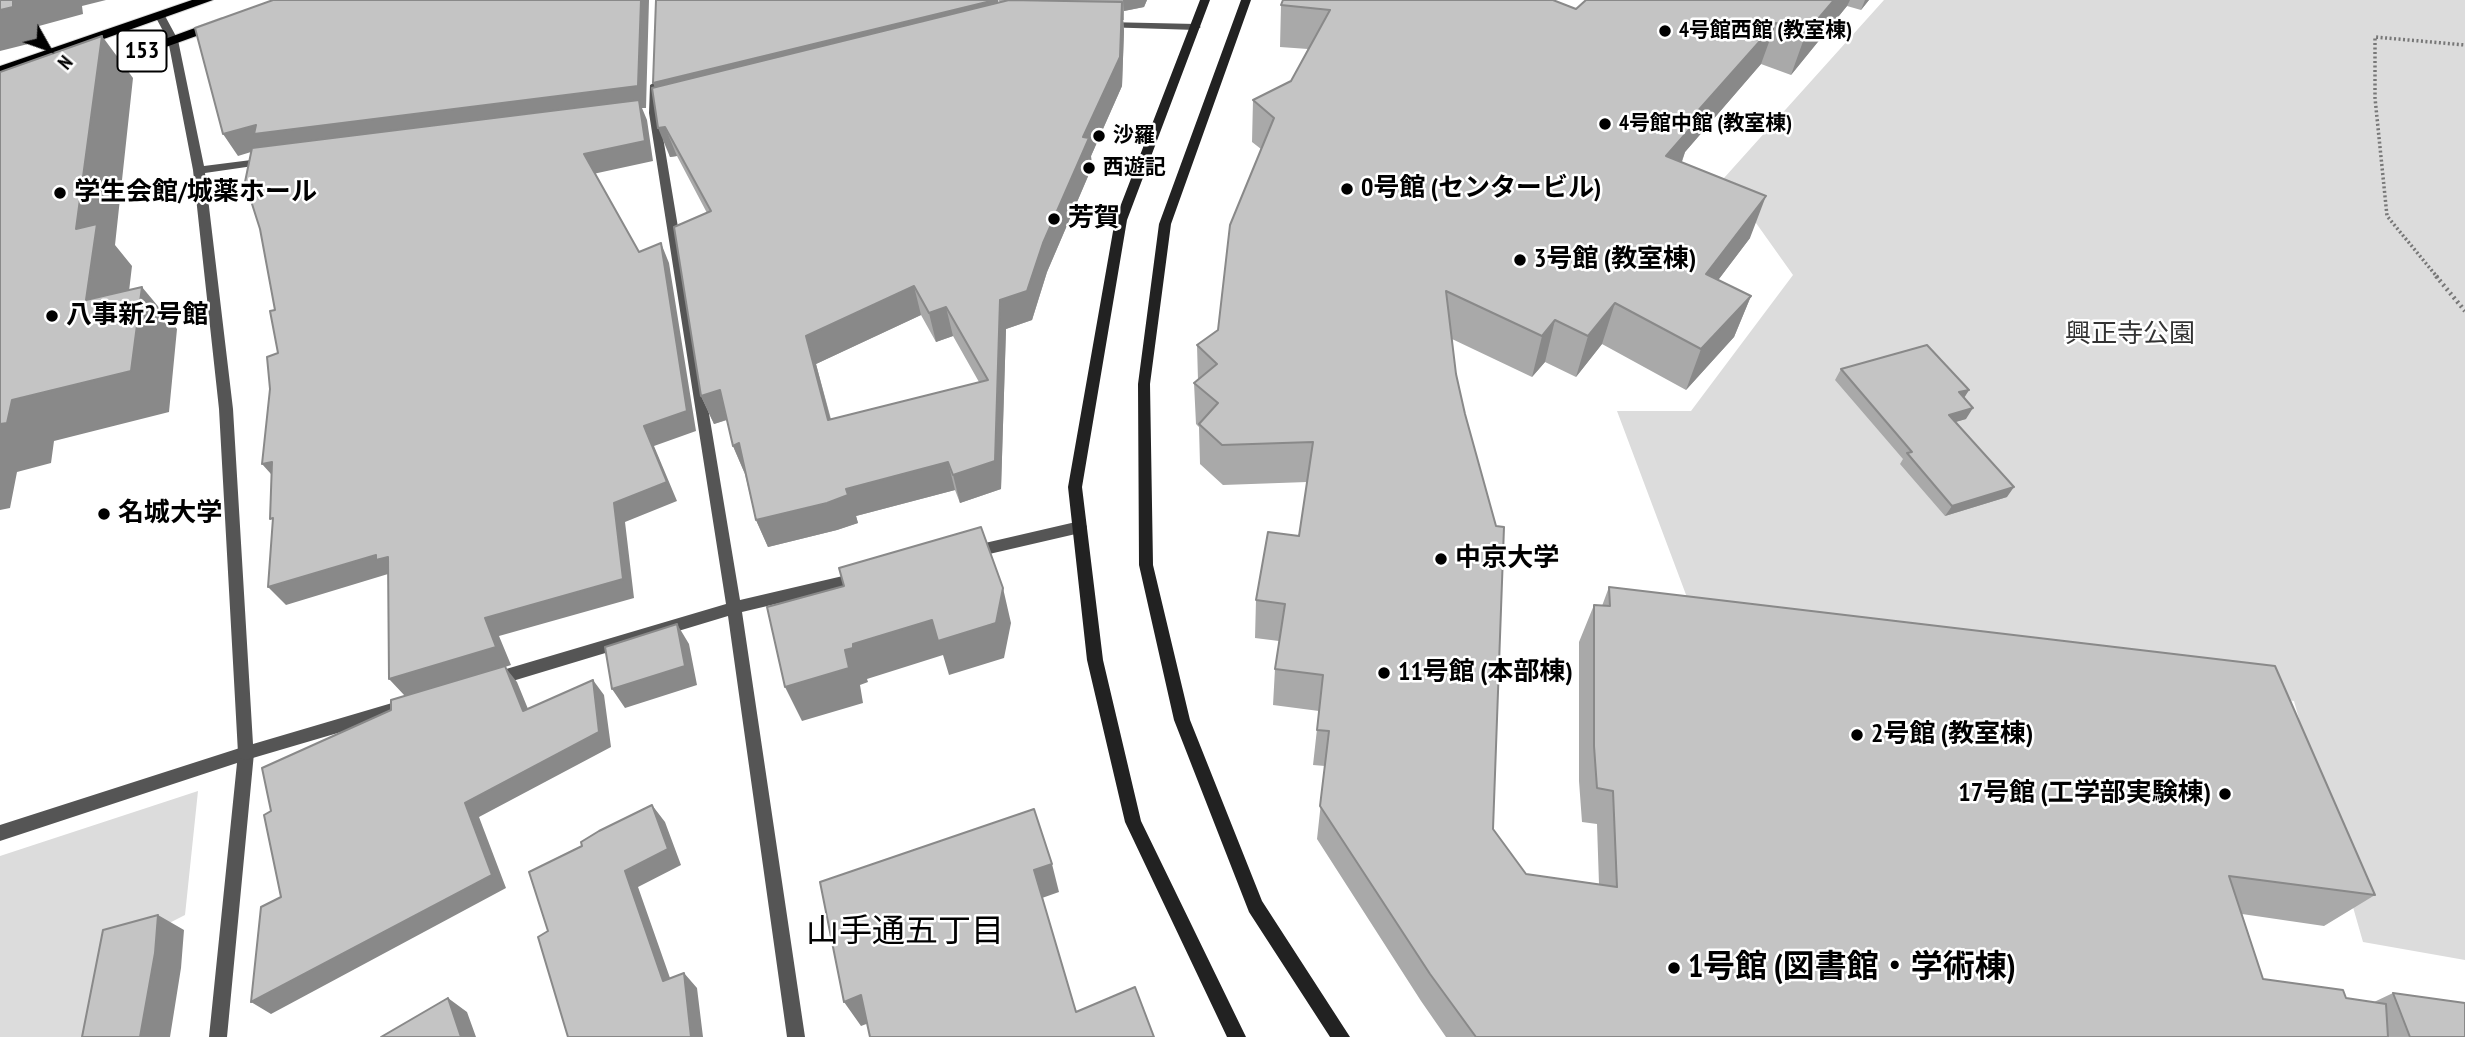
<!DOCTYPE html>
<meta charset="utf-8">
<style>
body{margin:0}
#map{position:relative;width:2465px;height:1037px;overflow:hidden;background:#fff;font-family:"PT Sans Narrow",sans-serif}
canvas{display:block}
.north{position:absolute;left:14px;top:14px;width:70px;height:70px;-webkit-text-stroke:5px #fff;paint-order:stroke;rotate:130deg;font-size:19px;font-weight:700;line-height:28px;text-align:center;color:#000}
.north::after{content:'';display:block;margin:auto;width:24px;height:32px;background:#000;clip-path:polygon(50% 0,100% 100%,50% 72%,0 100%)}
</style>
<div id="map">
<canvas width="2465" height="1037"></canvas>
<div class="north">N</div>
</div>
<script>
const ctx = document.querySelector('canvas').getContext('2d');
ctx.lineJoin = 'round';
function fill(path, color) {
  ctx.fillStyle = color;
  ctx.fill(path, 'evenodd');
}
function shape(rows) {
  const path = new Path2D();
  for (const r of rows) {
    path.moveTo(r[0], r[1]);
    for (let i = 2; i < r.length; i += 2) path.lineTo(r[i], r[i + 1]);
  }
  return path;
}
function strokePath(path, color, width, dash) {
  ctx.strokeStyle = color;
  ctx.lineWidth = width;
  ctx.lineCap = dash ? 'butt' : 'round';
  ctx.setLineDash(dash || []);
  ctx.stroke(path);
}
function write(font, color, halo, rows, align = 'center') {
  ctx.font = font + ' "PT Sans Narrow","Noto Sans JP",sans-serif';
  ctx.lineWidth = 5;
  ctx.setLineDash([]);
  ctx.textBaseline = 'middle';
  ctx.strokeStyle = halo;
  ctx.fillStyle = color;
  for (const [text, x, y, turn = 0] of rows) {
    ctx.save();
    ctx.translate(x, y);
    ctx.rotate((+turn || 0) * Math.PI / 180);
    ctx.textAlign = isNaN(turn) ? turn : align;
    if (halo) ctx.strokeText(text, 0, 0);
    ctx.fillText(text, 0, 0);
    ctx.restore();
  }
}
const green = shape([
 [1884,0,2465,0,2465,960,2363,942,2294,701,1688,600,1617,411,1691,411,1793,275,1724,178],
 [198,791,185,915,120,948,105,1037,0,1037,0,856]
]);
const pathFar1 = shape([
 [2438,278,2387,216,2375,98,2375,37,2465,45]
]);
const path = shape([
 [2436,276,2465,311]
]);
const lane = shape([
 [246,746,252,748,254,753,227,1037,209,1037,237,763,0,841,0,825,246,746]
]);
const street = shape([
 [156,14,164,14,178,40,204,166,267,158,273,161,267,164,205,173,233,409,253,744,409,698,414,700,417,705,414,710,409,712,246,760,240,758,238,753,219,409,193,170,168,40,155,16,156,14],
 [1106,22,1196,24,1201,27,1196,30,1102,27,1101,25,1106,22],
 [655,82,660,85,659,113,740,600,860,572,865,574,867,578,865,582,860,584,742,612,805,1037,787,1037,728,616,496,686,491,684,488,679,491,674,496,672,726,604,649,113,650,85,655,82],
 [1080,521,1085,523,1087,527,1085,531,1080,533,972,558,967,556,965,552,967,548,972,546,1080,521]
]);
const secondary = shape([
 [1200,0,1210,0,1127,220,1082,487,1103,660,1141,821,1246,1037,1227,1037,1125,822,1087,660,1068,487,1115,220,1200,0],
 [1241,0,1251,0,1171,224,1150,384,1153,565,1190,720,1262,901,1350,1037,1330,1037,1249,912,1174,720,1139,565,1138,384,1159,224,1241,0]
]);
const highway = shape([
 [192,0,213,0,0,76,0,66,192,0],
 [222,18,229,22,227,25,99,71,94,73,86,68,222,18]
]);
const wall = shape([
 [998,0,1147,0,1144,7,1124,11,1124,20,1123,20,1124,31,1122,86,1091,156,1092,167,1047,272,1032,320,1006,329,1001,489,960,503,955,490,856,516,858,523,837,530,768,547,756,520,745,474,733,446,727,420,714,424,701,396,707,213,677,156,670,157,655,87,1000,2],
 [921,315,936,342,953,336,979,382,831,419,816,364],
 [1586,0,1869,0,1861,10,1847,6,1791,75,1761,64,1685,152,1682,162,1750,238,1718,280,1751,296,1734,337,1686,390,1602,344,1576,377,1545,362,1532,377,1452,339,1493,829,1526,874,1599,884,1597,824,1582,822,1579,781,1579,642,1594,605,1602,606,1609,587,2375,895,2324,926,2242,914,2263,979,2346,998,2374,1002,2393,993,2465,1037,1446,1037,1421,1001,1317,839,1325,766,1313,765,1319,711,1273,705,1275,669,1279,641,1255,638,1256,600,1299,536,1307,482,1223,485,1200,464,1199,427,1196,424,1194,383,1198,380,1197,345,1218,330,1261,149,1252,142,1253,100,1291,81,1308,49,1280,47,1281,5,1576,9],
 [1841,369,1969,390,1964,398,1966,419,1955,422,2007,497,1945,516,1900,464,1903,459,1835,380]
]);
const shadedWall = shape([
 [13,0,106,0,82,6,83,14,39,26,40,41,0,51,0,10],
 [641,0,649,0,646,108,642,108,647,120,653,161,593,174,264,148,238,156,223,134],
 [995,0,998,0,1001,21,662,105,653,83],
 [1123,0,1147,0,1144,7,1124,11,1124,20],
 [1834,0,1850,0,1847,6,1791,75,1806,33],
 [1865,0,1869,0,1861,10],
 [1122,2,1124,31,1122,86,1091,156,1092,167,1047,272,1032,320,1006,329,1001,489,960,503,953,475,995,461,1000,300,1043,243,1083,137],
 [1776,23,1761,64,1685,152,1680,166,1666,156,1688,122],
 [102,36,133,78,115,245,132,266,123,342,86,300,76,229],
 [665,127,677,156,670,157,658,128],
 [1766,196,1750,238,1691,316,1706,274],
 [661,243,669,263,696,431,654,446,677,501,625,522,634,598,499,636,511,665,505,667,517,682,535,726,405,696,389,679,485,618,614,503,644,426],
 [914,286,921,315,816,364,838,448,828,420,806,336],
 [142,287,177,329,169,412,54,441,51,463,17,472,10,508,0,510,0,424,12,400],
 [1751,296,1734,337,1686,390,1701,349],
 [1615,303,1602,344,1576,377,1588,336],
 [946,307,953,336,936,342,929,313],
 [1555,320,1545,362,1532,377,1542,336],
 [720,390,732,418,714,424,701,396],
 [1969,390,1962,401,1959,392],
 [1973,408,1966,419,1942,426,1949,415],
 [739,443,745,474,733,446],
 [272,462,279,483,262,464],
 [948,462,955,490,856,516,858,523,837,530,768,547,756,520,846,489],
 [2014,487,2007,497,1945,516,1952,506],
 [376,555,388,557,388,574,286,605,268,587],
 [1003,588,1011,623,1004,658,949,675,943,655,867,679,868,682,860,685,863,703,802,721,785,687,845,650,853,644],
 [677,624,689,644,697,685,625,708,612,689],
 [593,680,604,695,611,747,479,817,506,888,271,1014,251,1002,465,803],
 [652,805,665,822,681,865,638,887,676,995,663,981,625,871],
 [1052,864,1059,892,1042,898,1034,870],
 [158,915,184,930,181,968,170,1037,140,1037],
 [684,973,697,988,703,1037,691,1037],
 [861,995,877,1020,861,1026,844,1002],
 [448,998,467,1012,476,1037,461,1037]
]);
const building = shape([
 [0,0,13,0,13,7,0,10,0,0],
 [273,0,641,0,638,86,254,134,256,125,223,134,195,28,273,0],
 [656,0,995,0,653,83,656,0],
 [1009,0,1122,2,1120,57,1083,137,1089,138,1043,243,1027,291,1000,300,995,461,953,475,948,462,846,489,848,495,827,503,756,520,739,443,733,446,720,390,701,396,674,227,711,211,665,127,658,128,652,88,1009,0],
 [914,286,929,313,946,307,988,380,828,420,806,336,914,286],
 [1283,0,1553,0,1576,9,1586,0,1834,0,1806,33,1776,23,1688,122,1694,124,1666,156,1766,196,1706,274,1751,296,1701,349,1615,303,1588,336,1555,320,1542,336,1446,291,1456,374,1465,414,1496,526,1504,527,1493,829,1526,874,1617,887,1613,791,1597,788,1594,746,1594,605,1610,606,1609,587,2275,666,2375,895,2229,876,2263,979,2343,990,2346,998,2386,1004,2388,1037,1476,1037,1430,974,1320,806,1329,731,1317,730,1323,675,1275,669,1285,604,1256,600,1268,532,1299,536,1313,442,1222,445,1199,424,1218,403,1194,383,1217,364,1197,345,1218,330,1230,225,1274,118,1253,100,1291,81,1330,10,1281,5,1283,0],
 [102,36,76,229,97,224,86,300,142,287,131,371,12,400,7,423,0,424,0,72,102,36],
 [639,100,645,141,584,154,639,252,661,243,687,411,644,426,667,482,614,503,623,579,485,618,496,647,389,679,388,557,376,560,376,555,268,587,273,518,270,519,272,462,262,464,270,389,267,357,278,353,270,311,275,310,260,229,245,182,252,148,639,100],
 [1927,345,1969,390,1959,392,1973,408,1949,415,2014,487,1952,506,1907,453,1912,452,1841,369,1927,345],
 [981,527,1003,588,996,623,938,641,932,620,853,644,853,648,845,650,849,668,785,687,767,607,844,586,839,568,981,527],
 [677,624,685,666,612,689,605,647,677,624],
 [505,666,523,711,593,680,599,732,465,803,492,875,251,1002,261,907,281,897,264,815,271,811,262,768,391,710,391,700,505,666],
 [652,805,668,849,625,871,663,981,684,973,691,1037,568,1037,538,937,548,931,529,872,582,846,581,842,599,831,652,805],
 [1034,809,1052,864,1034,870,1076,1012,1135,987,1154,1037,870,1037,861,995,844,1002,820,882,1034,809],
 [158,915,155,953,140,1037,82,1037,103,930,158,915],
 [2393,993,2465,1003,2465,1037,2410,1037,2393,993],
 [448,998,461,1037,381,1037,448,998]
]);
const markers = [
 [1665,31,7,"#000"],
 [1605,124,7,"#000"],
 [1099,136,7,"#000"],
 [1089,168,7,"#000"],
 [1347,189,7,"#000"],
 [60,193,7,"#000"],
 [1054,219,7,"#000"],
 [1520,260,7,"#000"],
 [52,316,7,"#000"],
 [104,514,7,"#000"],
 [1441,559,7,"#000"],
 [1384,673,7,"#000"],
 [1857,735,7,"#000"],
 [2225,794,7,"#000"],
 [1674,968,7,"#000"]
];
const farPoinames = [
 ["4号館西館 (教室棟)",1679,31],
 ["4号館中館 (教室棟)",1619,124],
 ["沙羅",1113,136],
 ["西遊記",1103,168]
];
const shields = [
 [142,51,49]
];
const shieldNames = [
 ["153",142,51]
];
const poiNames = [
 ["0号館 (センタービル)",1361,189],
 ["学生会館/城薬ホール",74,193],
 ["芳賀",1068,219],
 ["3号館 (教室棟)",1534,260],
 ["八事新2号館",66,316],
 ["名城大学",118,514],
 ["中京大学",1455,559],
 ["11号館 (本部棟)",1398,673],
 ["2号館 (教室棟)",1871,735],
 ["17号館 (工学部実験棟)",2211,794,"right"]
];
const parkNames = [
 ["興正寺公園",2130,335]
];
const nearPoinames = [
 ["1号館 (図書館・学術棟)",1688,968]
];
const nearNeighbourhoodnames = [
 ["山手通五丁目",905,933]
];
fill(green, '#dcdcdc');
strokePath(highway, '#dbdbdb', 2);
strokePath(pathFar1, '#777', 3.5, [2, 2.5]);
strokePath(path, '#777', 4.5, [2, 3.5]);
fill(lane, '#555');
fill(street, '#555');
fill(secondary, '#222');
fill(highway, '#000');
fill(wall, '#a9a9a9');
fill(shadedWall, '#898989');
fill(building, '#c4c4c4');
strokePath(building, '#898989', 2);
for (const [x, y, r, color] of markers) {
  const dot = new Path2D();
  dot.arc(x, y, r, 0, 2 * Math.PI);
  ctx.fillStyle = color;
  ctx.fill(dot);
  strokePath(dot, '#fff', 2.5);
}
write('bold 21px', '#000', '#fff', farPoinames, 'left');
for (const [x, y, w] of shields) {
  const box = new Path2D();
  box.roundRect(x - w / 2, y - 20.5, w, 41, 5);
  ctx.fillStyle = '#fff';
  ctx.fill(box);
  strokePath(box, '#000', 2);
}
write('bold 24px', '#000', null, shieldNames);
write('bold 26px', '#000', '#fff', poiNames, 'left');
write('26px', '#333', '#fff', parkNames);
write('bold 32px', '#000', '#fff', nearPoinames, 'left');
write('33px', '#000', '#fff', nearNeighbourhoodnames);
</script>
